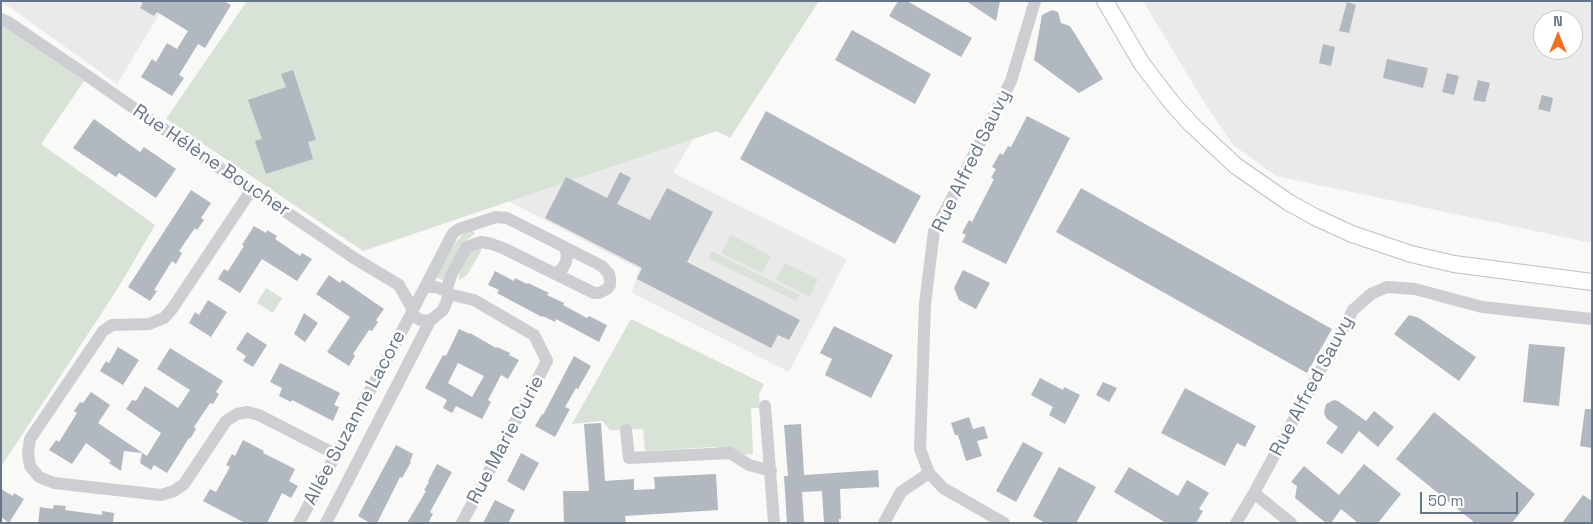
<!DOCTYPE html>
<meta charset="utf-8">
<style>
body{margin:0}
#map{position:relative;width:1593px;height:524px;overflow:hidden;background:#f9f9f7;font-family:"Space Grotesk",sans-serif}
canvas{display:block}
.frame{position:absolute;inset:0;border:2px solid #65758a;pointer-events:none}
.north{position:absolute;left:1533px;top:10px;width:50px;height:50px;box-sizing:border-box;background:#fff;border:1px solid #c1c8d0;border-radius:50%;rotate:0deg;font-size:14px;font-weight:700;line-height:20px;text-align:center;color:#65758a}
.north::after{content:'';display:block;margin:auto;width:18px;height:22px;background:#f36e1d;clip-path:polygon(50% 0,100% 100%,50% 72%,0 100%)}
.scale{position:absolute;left:1420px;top:492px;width:98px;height:22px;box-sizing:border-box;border:2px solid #65758a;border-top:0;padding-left:6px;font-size:15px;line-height:18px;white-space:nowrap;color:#65758a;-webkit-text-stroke:4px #fff;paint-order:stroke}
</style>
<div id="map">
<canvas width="1593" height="524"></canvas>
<div class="frame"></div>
<div class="north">N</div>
<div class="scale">50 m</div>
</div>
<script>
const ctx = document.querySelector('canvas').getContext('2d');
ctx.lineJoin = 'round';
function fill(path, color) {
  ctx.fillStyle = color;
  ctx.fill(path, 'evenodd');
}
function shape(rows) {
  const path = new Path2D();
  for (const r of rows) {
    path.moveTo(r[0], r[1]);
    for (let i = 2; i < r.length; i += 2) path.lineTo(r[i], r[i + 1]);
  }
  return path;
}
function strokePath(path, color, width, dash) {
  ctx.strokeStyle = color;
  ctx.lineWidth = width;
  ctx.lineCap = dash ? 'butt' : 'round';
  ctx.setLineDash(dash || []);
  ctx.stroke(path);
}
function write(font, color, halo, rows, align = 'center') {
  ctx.font = font + ' "Space Grotesk",sans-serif';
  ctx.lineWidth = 5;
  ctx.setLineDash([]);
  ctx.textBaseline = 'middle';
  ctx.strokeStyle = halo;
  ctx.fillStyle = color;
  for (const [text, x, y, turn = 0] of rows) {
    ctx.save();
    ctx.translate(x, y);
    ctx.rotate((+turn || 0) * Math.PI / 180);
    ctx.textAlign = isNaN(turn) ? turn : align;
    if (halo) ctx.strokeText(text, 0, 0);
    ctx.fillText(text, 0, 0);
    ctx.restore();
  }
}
const built = shape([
 [1,1,167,1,117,84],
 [1143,1,1592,1,1592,243,1276,176,1233,145,1204,102],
 [1543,20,1573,20,1573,50,1543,50],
 [693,139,673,173,847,259,789,372,632,293,639,269,508,201]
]);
const green = shape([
 [247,1,819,1,730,138,717,131,363,251,166,119],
 [1,24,84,81,41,144,155,225,118,288,1,467],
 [472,229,475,234,468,239,462,247,446,278,443,280,437,278,437,270,446,254,463,234],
 [731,235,771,256,762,273,721,253],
 [481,247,481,251,467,275,459,280,459,274,469,250],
 [712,251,800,295,796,301,708,258],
 [785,263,818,279,810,297,776,280],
 [266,288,282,298,273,313,257,303],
 [631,319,764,384,759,395,760,408,751,408,753,454,744,455,722,448,713,447,645,451,643,429,610,430,602,421,572,424]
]);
const building = shape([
 [139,1,224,1,231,5,205,48,198,44,179,75,184,78,172,96,141,77,152,59,156,62,167,43,177,49,188,31,157,12,154,16,140,8,143,3],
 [898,1,907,1,972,38,961,57,889,16],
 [966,1,1000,1,996,21],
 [1347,2,1356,5,1349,33,1339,31],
 [1052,10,1058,12,1061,23,1070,26,1103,79,1079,93,1034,60,1042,15],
 [852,30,931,74,915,104,835,60],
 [1323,44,1335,47,1331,66,1319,63],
 [1387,59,1428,68,1423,88,1383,78],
 [293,70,316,140,308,142,313,159,266,174,255,141,262,139,248,100,286,87,281,74],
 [1447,73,1459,76,1454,95,1442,92],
 [1478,80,1490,83,1485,102,1473,100],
 [1542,95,1553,98,1550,112,1538,109],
 [766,111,921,196,895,244,740,159],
 [1027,116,1070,138,1006,264,962,242,966,235,962,233,969,220,972,222,994,179,991,178,996,169,992,167,1000,153,1003,155,1008,146,1011,147],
 [94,119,140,152,144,147,176,169,156,198,119,173,116,177,73,148],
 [620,172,631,178,617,204,650,220,667,188,713,212,687,262,800,320,789,340,778,335,771,348,637,279,642,268,545,218,566,177,607,198],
 [1081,188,1332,329,1307,373,1056,232],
 [191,190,211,203,201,218,204,220,197,230,195,228,179,251,182,253,176,264,172,261,154,290,157,291,150,301,128,287],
 [254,226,266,233,267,230,277,236,275,239,300,256,302,253,312,259,297,281,262,259,240,293,218,279,224,269,228,271,244,246,242,245],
 [963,270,990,283,976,309,959,300,954,288],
 [495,271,514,281,515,278,527,284,528,283,549,293,547,295,564,303,563,305,587,318,589,316,607,325,599,342,556,319,555,322,543,316,542,317,497,293,499,290,488,285],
 [329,275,340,283,342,280,384,309,376,320,378,322,372,331,369,330,353,354,355,356,349,366,327,352,350,317,316,294],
 [208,300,227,312,211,337,189,323,195,312,199,315],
 [304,313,318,323,305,342,294,334],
 [1409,315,1419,318,1476,357,1459,381,1394,334],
 [834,326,893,355,871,398,825,375,832,359,820,353],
 [459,329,470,334,470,333,496,348,497,347,510,353,509,355,519,360,508,379,501,375,488,400,491,402,482,419,456,406,452,413,443,408,447,400,425,388,443,355,446,356],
 [458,363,484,376,472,397,448,383],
 [247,332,267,345,253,367,243,361,246,356,236,349],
 [1529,344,1565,347,1559,406,1523,402],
 [118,347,139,360,123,385,100,371,106,361,109,363],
 [170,348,223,381,216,392,219,394,213,404,210,403,194,427,196,429,190,439,189,438,167,473,154,465,151,470,140,463,142,453,124,451,121,471,109,463,111,461,86,443,72,464,49,450,56,440,59,442,77,413,74,411,80,402,83,403,91,392,110,405,98,423,147,456,161,433,126,409,132,400,136,401,145,386,178,408,190,390,157,369],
 [574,356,591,366,578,389,576,388,565,407,570,409,555,437,535,426,542,414,543,415],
 [280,363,340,393,334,405,339,407,333,421,292,400,291,402,279,396,282,388,270,382],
 [1040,378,1063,390,1064,387,1080,395,1065,424,1049,415,1053,407,1031,395],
 [1103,382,1117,388,1109,402,1096,395],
 [1185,388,1256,426,1245,447,1237,443,1225,466,1161,433],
 [1334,400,1338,401,1366,421,1374,411,1394,427,1378,447,1359,431,1342,454,1326,443,1338,427,1326,418,1324,412,1326,404],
 [1585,409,1592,409,1592,448,1580,446],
 [1434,412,1535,494,1512,523,1475,523,1396,459],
 [969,417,973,429,984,426,988,438,977,441,982,456,966,461,958,435,955,435,951,423],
 [601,423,605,481,634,479,634,490,655,489,654,477,716,474,718,510,625,516,626,523,564,523,563,491,589,491,584,424],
 [801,424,804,475,878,470,879,487,840,489,841,519,839,519,839,523,824,523,822,491,802,492,804,522,787,523,784,476,788,476,784,425],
 [243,440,264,451,263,453,295,469,289,481,298,486,291,498,282,493,267,523,245,523,203,501,210,489,216,492,230,467,226,465,232,454,235,456],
 [1023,442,1043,453,1016,502,996,491],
 [396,445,413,454,410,461,411,462,402,478,400,477,377,523,370,523,358,516],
 [521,453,539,463,524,491,507,481],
 [437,464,452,472,430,512,433,514,428,523,407,523,426,491,424,490,429,482,428,481],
 [1364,464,1401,494,1378,523,1358,523,1341,509,1331,523,1326,523,1295,498,1297,486,1291,482,1304,466,1339,495],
 [1059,467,1096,487,1076,523,1045,523,1033,516],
 [1129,467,1178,496,1187,480,1209,493,1199,509,1203,511,1196,523,1166,523,1114,492],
 [1,489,13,496,14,493,24,499,9,523,1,517],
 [1583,495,1592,501,1592,523,1562,523],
 [495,500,515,510,508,523,483,523],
 [54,505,66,506,65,510,102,515,102,511,114,513,113,523,38,523,40,507,53,509]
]);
const minor = shape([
 [1,19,8,22,92,79,231,176,270,201,354,258,399,285,413,310],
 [252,189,172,309,164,318,149,324,112,325,103,331,30,439,28,453,30,466,39,477,54,483,161,495,174,491,184,484,226,421,237,414,248,412,259,415,335,454],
 [555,274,562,269,566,262,567,255,565,248],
 [425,287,453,233,459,229,496,217,507,218,602,266,609,274,610,279,610,285,607,289,599,293,594,293,505,249,492,244,481,242,467,247,452,273,446,291],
 [448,294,474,300,534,335,547,361,462,523],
 [765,406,774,523],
 [626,430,629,458,730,453,749,465,771,471],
 [929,473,920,449,925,304,934,231,953,196,1011,81,1035,1],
 [1254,493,1291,523],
 [299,523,411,314],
 [326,523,430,321,443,310,447,301,448,294,446,291,436,287,425,287,419,298,411,314,420,320,430,321],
 [884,523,901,492,929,473,943,488,1004,523],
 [1236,523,1254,493,1353,310,1371,294,1387,287,1415,289,1482,307,1592,319]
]);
const major = shape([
 [1105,1,1142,64,1172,103,1192,125,1236,166,1288,202,1315,217,1352,234,1411,254,1454,264,1592,282]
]);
const streetNames = [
 ["Rue Hélène Boucher",211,161,34],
 ["Rue Alfred Sauvy",972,161,-64],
 ["Rue Alfred Sauvy",1312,386,-62],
 ["Allée Suzanne Lacore",355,418,-62],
 ["Rue Marie Curie",506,440,-62]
];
fill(built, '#eaeaea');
fill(green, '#d9e2d7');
fill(building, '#b1b8c0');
strokePath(major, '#bcbfc4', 18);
strokePath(minor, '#ccced2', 12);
strokePath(major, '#fff', 16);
write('19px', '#65758a', '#fff', streetNames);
</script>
